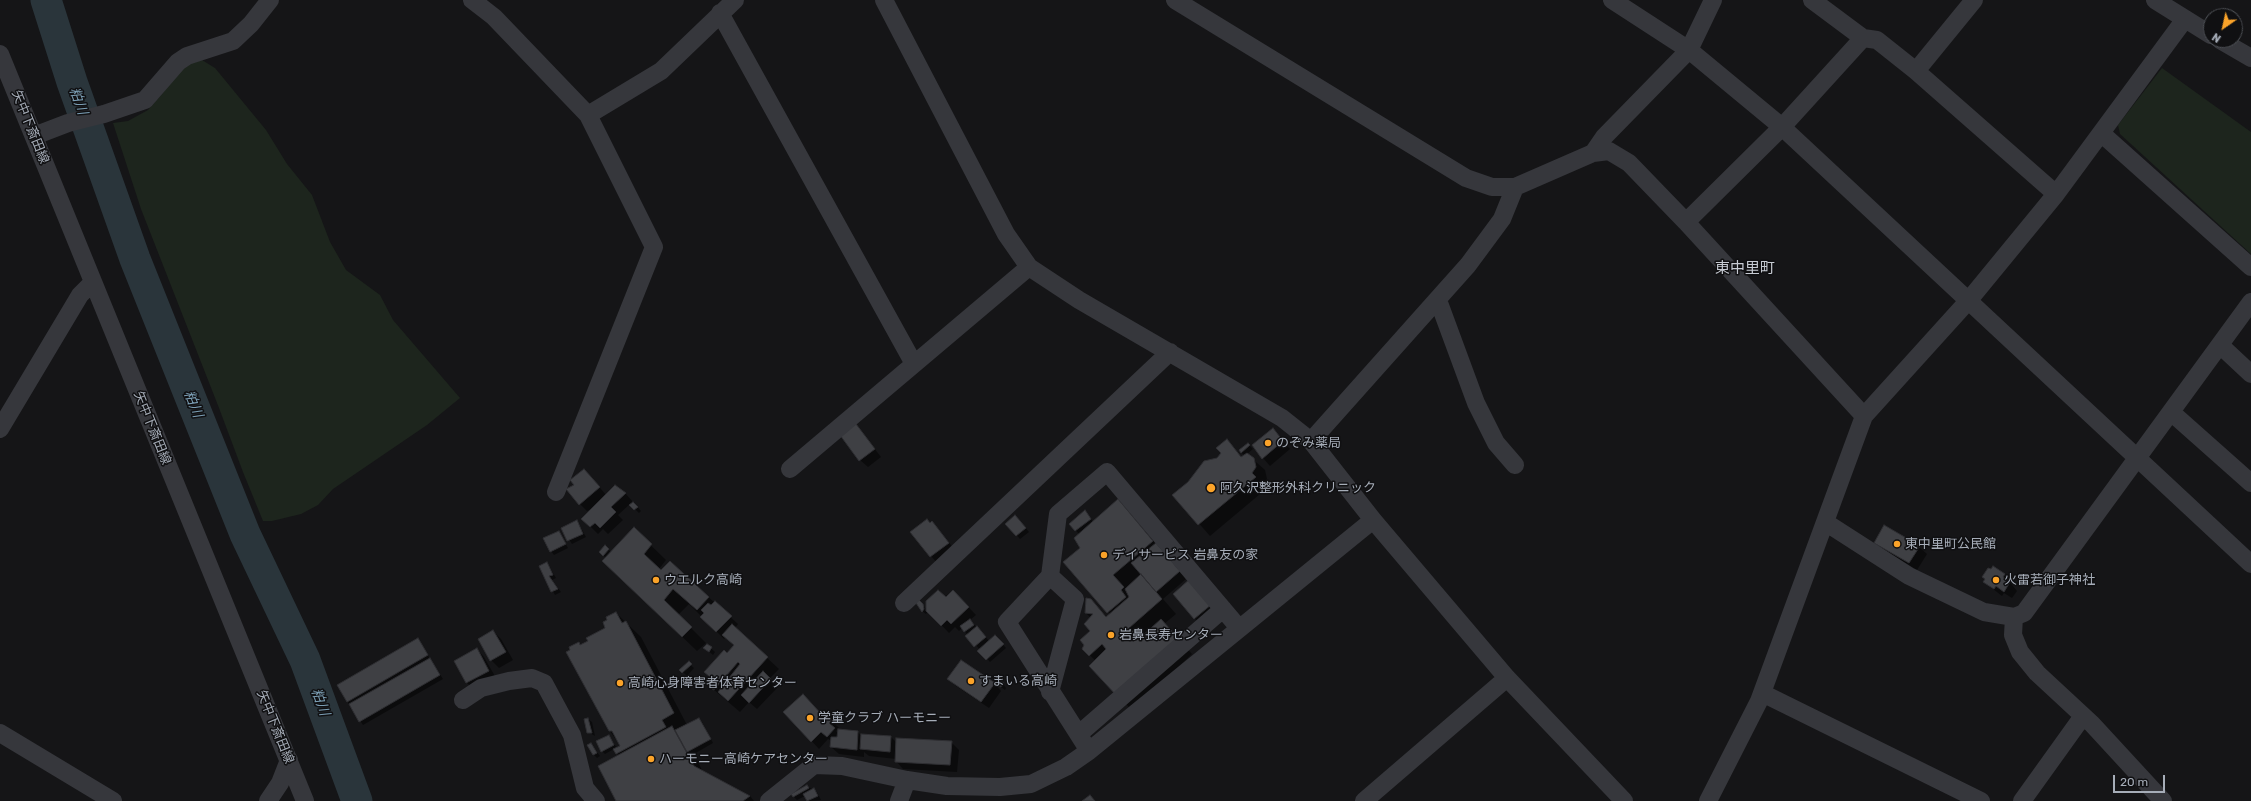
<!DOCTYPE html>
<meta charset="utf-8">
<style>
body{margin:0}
#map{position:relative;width:2251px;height:801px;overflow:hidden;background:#151517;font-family:Rubik,sans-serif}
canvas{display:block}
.north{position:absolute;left:2203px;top:8px;width:40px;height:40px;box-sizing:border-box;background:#101012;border:1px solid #4c4f54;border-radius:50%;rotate:214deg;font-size:11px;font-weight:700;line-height:16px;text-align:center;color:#a6adb8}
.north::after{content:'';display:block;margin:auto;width:14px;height:18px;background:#fba329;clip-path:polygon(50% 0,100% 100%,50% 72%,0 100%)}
.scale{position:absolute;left:2113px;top:775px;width:52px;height:18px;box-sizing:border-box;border:2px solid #a6adb8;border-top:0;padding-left:5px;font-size:12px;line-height:14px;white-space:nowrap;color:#a6adb8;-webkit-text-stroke:3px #101012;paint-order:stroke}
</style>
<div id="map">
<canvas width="2251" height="801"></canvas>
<div class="north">N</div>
<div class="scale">20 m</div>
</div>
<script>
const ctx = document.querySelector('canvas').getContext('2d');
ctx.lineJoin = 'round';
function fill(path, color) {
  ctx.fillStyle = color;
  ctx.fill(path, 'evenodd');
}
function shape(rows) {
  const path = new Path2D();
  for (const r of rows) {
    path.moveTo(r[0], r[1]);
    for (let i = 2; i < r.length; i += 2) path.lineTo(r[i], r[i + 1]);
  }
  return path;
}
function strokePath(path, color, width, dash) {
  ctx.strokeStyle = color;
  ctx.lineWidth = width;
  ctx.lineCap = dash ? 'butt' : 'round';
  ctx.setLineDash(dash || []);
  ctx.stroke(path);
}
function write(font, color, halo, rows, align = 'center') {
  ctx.font = font + ' Rubik,"Noto Sans JP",sans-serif';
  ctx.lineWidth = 3;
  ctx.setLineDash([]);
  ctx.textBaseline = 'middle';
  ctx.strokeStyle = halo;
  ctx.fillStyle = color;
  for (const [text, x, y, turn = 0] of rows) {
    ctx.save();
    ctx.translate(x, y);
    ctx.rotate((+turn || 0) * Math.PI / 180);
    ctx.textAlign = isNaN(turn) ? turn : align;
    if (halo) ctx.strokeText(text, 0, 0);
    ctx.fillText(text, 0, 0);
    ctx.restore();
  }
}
const green = shape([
 [202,60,215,68,266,130,287,164,312,195,330,242,346,270,380,295,393,320,460,398,427,425,333,489,318,505,301,514,272,521,263,521,243,472,219,408,141,209,113,123,128,121,148,110,163,93,175,74,189,62],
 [2162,68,2251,132,2251,254,2120,134,2118,125]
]);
const shadow = shape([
 [856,425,881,457,868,467,860,460],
 [1273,429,1290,449,1270,466,1263,458],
 [1226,441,1242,458,1245,456,1240,451,1248,444,1253,449,1247,454,1265,470,1267,479,1263,485,1266,489,1210,536,1174,495,1217,459,1223,453],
 [591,477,606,495,625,493,641,511,639,513,630,504,618,515,623,520,608,534,603,529,598,534,583,519,593,508,587,511,580,504],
 [1118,500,1186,579,1163,599,1176,614,1164,624,1192,654,1132,710,1117,695,1096,661,1083,649,1091,631,1091,618,1086,613,1090,599,1107,617,1110,615,1082,548,1079,534,1070,524,1088,515,1093,522],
 [1019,520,1029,532,1020,539,1007,524],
 [577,521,586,537,572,544,562,528],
 [932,522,955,550,938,564,931,556,930,524],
 [634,529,666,560,659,569,661,571,670,562,738,624,735,628,779,669,769,679,778,687,757,709,749,702,740,712,713,689,716,682,706,672,735,646,726,637,724,639,689,604,678,615,706,643,697,651,603,561,606,558,600,552,605,546,611,552],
 [559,532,568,548,554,555,551,551],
 [1875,542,1919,547,1927,554,1917,570,1883,550],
 [547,563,556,578,552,580,561,592,555,595,540,567],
 [2004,575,2017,591,2012,598,2004,593,2002,596,1984,582,1986,579],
 [1191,580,1218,612,1202,625,1194,618],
 [953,591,976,615,970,620,989,641,995,636,1006,648,990,662,962,628,959,631,955,627,949,633,928,611,926,614,922,611,922,605,927,609],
 [616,613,641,637,687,725,699,719,702,722,713,743,694,754,703,772,750,796,754,801,617,801,619,756,614,749,605,754,602,751,608,736,617,748,621,746,609,730,581,646,607,628],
 [493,631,501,639,513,660,499,668,491,660],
 [418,640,443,679,363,725,347,701],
 [707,645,715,652,713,655,705,648],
 [477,649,484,657,496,678,475,690,467,683,455,661],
 [688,663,694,668,687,676,681,670],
 [683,679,690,687,688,689,680,681],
 [948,679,994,683,1001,691,989,708,956,686],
 [1003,684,1006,688,1005,690,998,685],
 [785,712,823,717,826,715,839,728,836,731,839,734,839,730,858,732,862,737,862,735,891,737,897,743,951,742,959,750,957,772,903,769,896,761,896,759,869,756,864,752,864,757,839,754,831,747,832,741,828,739,819,749],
 [588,719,592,722,595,736,588,732],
 [591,744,600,756,597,758,593,754],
 [807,786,817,792,821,800,808,801,805,796,797,800,794,797]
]);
const river = shape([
 [46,0,72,82,135,259,245,534,305,660,357,801]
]);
const building = shape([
 [856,424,875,449,859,461,840,435,856,424],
 [1273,428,1283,441,1262,459,1252,445,1273,428],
 [1227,439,1241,457,1247,453,1254,458,1256,467,1252,473,1256,477,1198,525,1172,495,1188,482,1204,461,1217,458,1221,453,1216,448,1227,439],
 [1248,443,1250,445,1241,453,1239,450,1248,443],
 [584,469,600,487,579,505,566,489,574,485,570,480,584,469],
 [615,485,626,493,611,507,616,512,600,528,595,523,590,527,581,519,615,485],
 [1118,499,1153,541,1113,575,1124,587,1121,590,1126,597,1107,613,1063,562,1080,548,1074,538,1118,499],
 [633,502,638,507,634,510,629,505,633,502],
 [1085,510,1091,519,1075,531,1069,524,1085,510],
 [1015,515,1026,528,1016,536,1005,524,1015,515],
 [927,519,930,523,932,521,949,543,930,557,910,532,927,519],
 [577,520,583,534,567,541,561,528,577,520],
 [1884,525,1920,546,1909,563,1874,543,1884,525],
 [634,527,652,544,644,554,661,570,670,561,709,597,697,610,673,589,664,600,692,627,682,637,602,561,634,527],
 [559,531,566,544,550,552,543,538,559,531],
 [1156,543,1180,571,1156,592,1131,563,1156,543],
 [605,545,609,549,603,556,599,552,605,545],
 [547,562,553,575,549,576,558,589,551,592,539,566,547,562],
 [1993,566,2005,574,2003,577,2010,582,2004,592,1996,586,1994,589,1983,582,1985,579,1982,577,1988,568,1991,569,1993,566],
 [1141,574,1162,599,1129,628,1140,638,1161,619,1178,638,1117,696,1089,666,1106,649,1102,644,1089,656,1082,649,1084,645,1080,640,1090,631,1084,624,1093,614,1085,613,1086,598,1091,599,1106,617,1129,597,1125,589,1141,574],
 [1191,578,1212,604,1194,619,1173,594,1191,578],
 [938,590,946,597,953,590,969,607,951,624,947,620,941,626,926,611,926,601,938,590],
 [919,600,923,604,924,609,922,612,916,603,919,600],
 [715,601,732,616,716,632,700,617,704,613,701,610,708,603,711,605,715,601],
 [616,612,622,623,626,621,674,713,662,720,666,727,616,754,613,749,620,746,612,731,609,731,566,652,570,650,569,647,579,642,580,645,588,641,586,638,605,628,603,622,607,620,606,617,616,612],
 [970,619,974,625,964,632,960,626,970,619],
 [732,624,768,657,728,701,718,692,740,664,738,662,714,690,712,689,714,686,712,684,715,681,704,672,724,650,727,653,734,645,722,635,732,624],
 [977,626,986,637,974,647,965,636,977,626],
 [493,630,506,652,490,661,478,639,493,630],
 [995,635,1004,644,986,660,977,651,995,635],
 [418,638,428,655,347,702,337,685,418,638],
 [707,644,712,647,709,652,703,648,707,644],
 [477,648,489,671,466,683,454,661,477,648],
 [430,658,440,675,359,722,349,704,430,658],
 [961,660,995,683,981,702,947,679,961,660],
 [689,661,692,664,682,673,679,670,689,661],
 [763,671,771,679,749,703,741,695,763,671],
 [683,678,687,683,683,686,679,681,683,678],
 [999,681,1004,683,1001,687,997,685,999,681],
 [803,694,823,716,826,713,832,720,829,723,835,728,827,737,821,732,811,742,783,712,803,694],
 [588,718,592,733,587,733,584,719,588,718],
 [699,718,711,739,687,752,675,730,699,718],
 [672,726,694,766,750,796,743,801,616,801,598,766,672,726],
 [838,729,858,731,857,750,830,747,831,737,837,737,838,729],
 [861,734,891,736,890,752,860,749,861,734],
 [609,735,614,745,601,752,596,741,609,735],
 [896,738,952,741,950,765,895,762,896,738],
 [591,743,597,753,593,755,587,745,591,743],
 [807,785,809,788,793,797,791,794,807,785],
 [814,788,818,796,807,801,803,794,814,788],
 [1090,795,1095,801,1082,801,1090,795]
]);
const minor = shape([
 [472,0,494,17,588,115,654,247,556,492],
 [884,0,1006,234,1029,267,1079,300,1282,418,1311,441,1373,520,1507,678,1624,801],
 [1175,0,1466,178,1492,187,1515,187,1593,153,1609,151,1629,163,1686,222,1864,416],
 [1612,0,1689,50,1782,127,2251,564],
 [1812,0,1863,38],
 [2155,0,2211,35],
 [720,13,914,364],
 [2220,40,2251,58],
 [0,54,305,801],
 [1916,71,1974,0],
 [588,115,661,71,735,0],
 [2101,133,2251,267],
 [34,136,68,123,104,114,145,100,178,62,187,56,233,41,251,24,270,0],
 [1593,153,1604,137,1689,50,1713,0],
 [1686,222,1782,127,1863,38,1877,40,1916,71,2056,194],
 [1438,300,1476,403,1496,443,1515,465],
 [2220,345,2251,374],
 [2171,412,2251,483],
 [0,429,80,295,93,282],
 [1311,441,1468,265,1502,219,1515,187],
 [790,469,1029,267],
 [1825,522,1909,576,1984,612,2014,617,2024,613,2251,302],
 [904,603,1170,352],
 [2014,617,2013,635,2020,652,2037,673,2092,724,2163,801],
 [1050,692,1075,599,1050,576],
 [1762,693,1981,801],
 [463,700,481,688,509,681,532,678,544,683,572,735,585,788,596,801],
 [0,733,113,801],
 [1079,734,1223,609],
 [1089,751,1007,622,1050,576,1058,514,1107,472,1239,628],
 [268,801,280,783,289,760],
 [769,801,814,765,842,766,907,780,947,786,1000,787,1031,784,1066,767,1089,751,1373,520],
 [899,801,907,780],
 [1364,801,1507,678],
 [1708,801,1759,701,1864,416,1969,300,2056,194,2185,19],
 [2022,801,2083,716]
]);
const markers = [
 [1268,443,4,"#fba329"],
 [1211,488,5,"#fba329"],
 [1897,544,4,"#fba329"],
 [1104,555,4,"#fba329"],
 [656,580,4,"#fba329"],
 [1996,580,4,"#fba329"],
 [1111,635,4,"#fba329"],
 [971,681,4,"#fba329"],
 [620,683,4,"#fba329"],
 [810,718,4,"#fba329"],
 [651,759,4,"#fba329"]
];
const streetNames = [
 ["矢中下斎田線",30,127,68],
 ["矢中下斎田線",152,428,68],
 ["矢中下斎田線",275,727,68]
];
const poiNames = [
 ["のぞみ薬局",1276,443],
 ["阿久沢整形外科クリニック",1220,488],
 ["東中里町公民館",1905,544],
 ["デイサービス 岩鼻友の家",1112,555],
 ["ウエルク高崎",664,580],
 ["火雷若御子神社",2004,580],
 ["岩鼻長寿センター",1119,635],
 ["すまいる高崎",979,681],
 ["高崎心身障害者体育センター",628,683],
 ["学童クラブ ハーモニー",818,718],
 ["ハーモニー高崎ケアセンター",659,759]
];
const waterNames = [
 ["粕川",78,101,70],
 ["粕川",193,404,68],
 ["粕川",320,702,70]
];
const quarterNames = [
 ["東中里町",1745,269]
];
fill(green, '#1d251d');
fill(shadow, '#0007');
strokePath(river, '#2a353b', 31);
fill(building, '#3f4044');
strokePath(building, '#2f2f33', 1);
strokePath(minor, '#36373c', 18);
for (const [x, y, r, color] of markers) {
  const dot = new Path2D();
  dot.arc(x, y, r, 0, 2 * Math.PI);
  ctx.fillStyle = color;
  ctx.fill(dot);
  strokePath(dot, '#101012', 1.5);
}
write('13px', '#a6adb8', '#101012', streetNames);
write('13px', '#a6adb8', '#101012', poiNames, 'left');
write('italic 14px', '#7b9eb4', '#101012', waterNames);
write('15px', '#c7cbd3', '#101012', quarterNames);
</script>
